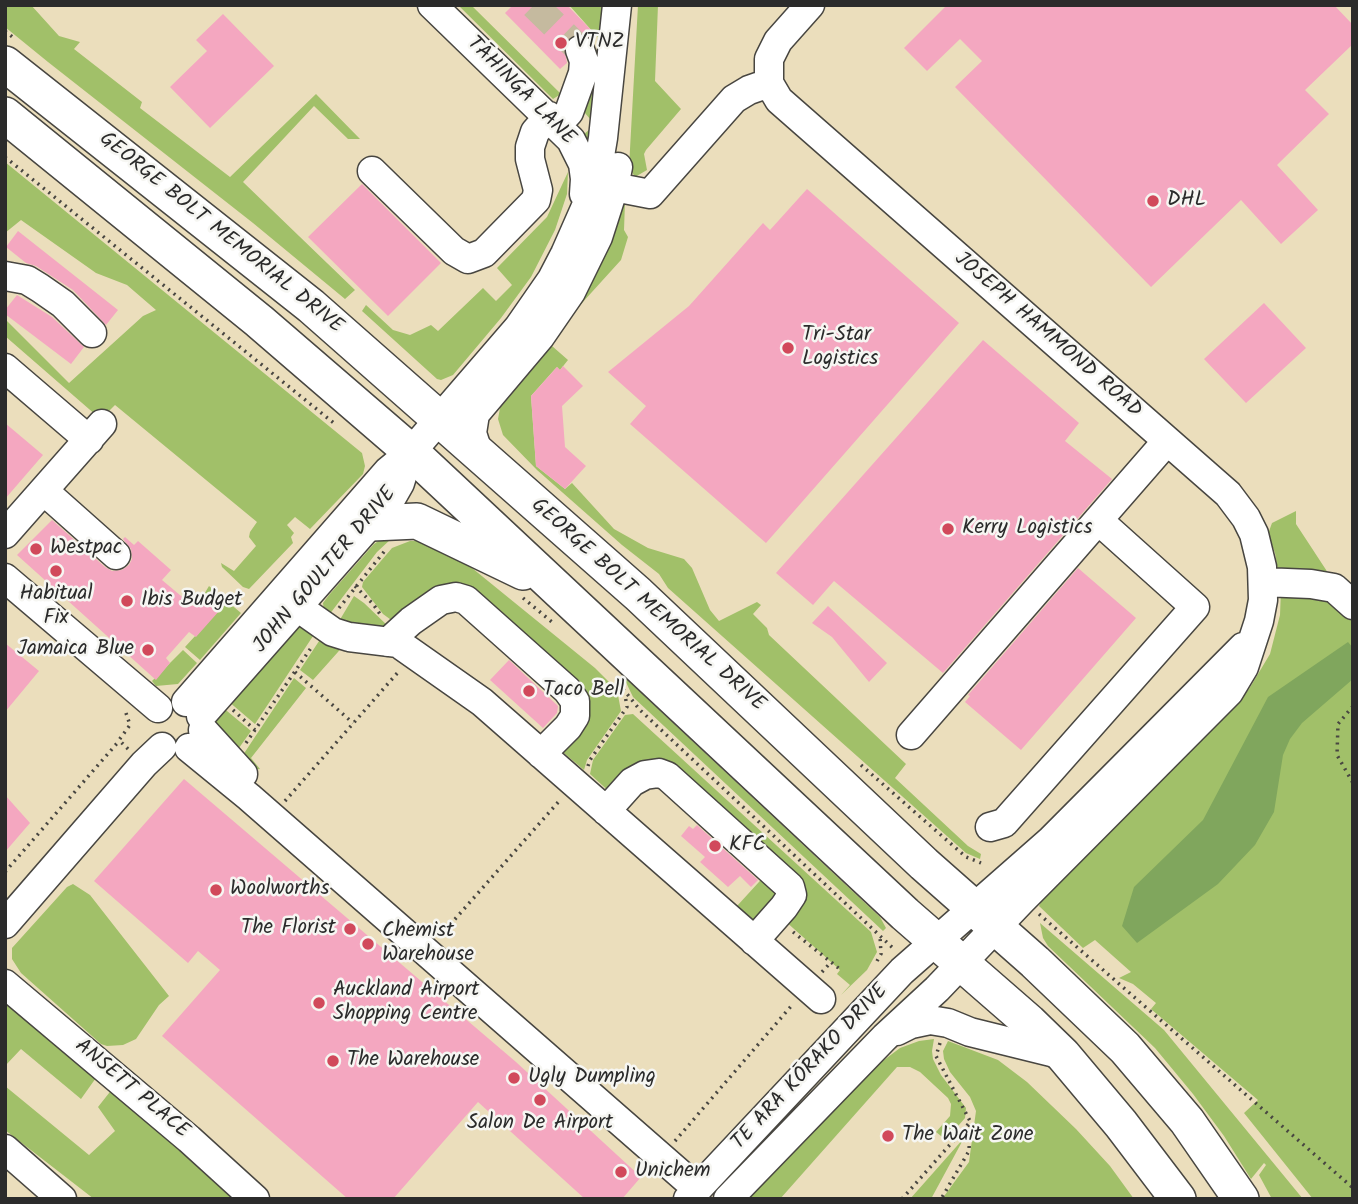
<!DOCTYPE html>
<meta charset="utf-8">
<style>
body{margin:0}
#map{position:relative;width:1358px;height:1204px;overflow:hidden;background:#ebdebc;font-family:Kalam,sans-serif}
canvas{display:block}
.frame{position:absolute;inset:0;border:7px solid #2b2b2b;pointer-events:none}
</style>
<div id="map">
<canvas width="1358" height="1204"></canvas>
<div class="frame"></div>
</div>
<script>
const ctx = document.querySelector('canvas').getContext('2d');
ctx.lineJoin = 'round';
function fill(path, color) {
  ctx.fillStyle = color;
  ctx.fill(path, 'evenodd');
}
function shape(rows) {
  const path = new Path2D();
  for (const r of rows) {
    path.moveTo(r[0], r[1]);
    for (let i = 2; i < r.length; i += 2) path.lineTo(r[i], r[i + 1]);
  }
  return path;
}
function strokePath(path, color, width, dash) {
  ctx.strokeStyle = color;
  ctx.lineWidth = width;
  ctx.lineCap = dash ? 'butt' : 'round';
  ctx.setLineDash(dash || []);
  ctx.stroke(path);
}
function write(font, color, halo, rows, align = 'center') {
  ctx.font = font + ' Kalam,sans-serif';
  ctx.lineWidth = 5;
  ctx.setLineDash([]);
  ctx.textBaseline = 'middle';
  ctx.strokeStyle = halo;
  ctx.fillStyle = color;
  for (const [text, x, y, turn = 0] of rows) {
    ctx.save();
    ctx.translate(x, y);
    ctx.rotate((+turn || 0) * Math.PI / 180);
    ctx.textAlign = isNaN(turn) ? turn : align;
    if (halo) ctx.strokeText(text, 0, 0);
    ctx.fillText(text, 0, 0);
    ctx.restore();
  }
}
const green = shape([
 [5,5,31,5,59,36,80,42,74,49,142,102,140,108,230,177,316,94,360,139,348,139,314,106,243,182,355,290,345,299,253,223,48,62,5,27],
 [458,5,471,5,561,94,553,99],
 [569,5,608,5,590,151,583,135,590,129,591,120,577,104,594,74,601,41],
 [638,5,658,5,655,81,681,109,646,150,644,154,647,170,635,177,629,167],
 [5,162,362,453,365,466,363,474,310,529,295,517,287,525,294,533,291,537,293,543,249,589,243,587,222,567,221,563,234,571,256,546,249,537,250,532,257,522,115,405,96,424,97,416,5,336,5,319,69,383,143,316,156,310,127,285,96,273,21,220,5,233],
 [568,172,567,194,555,230,531,277,501,318,453,375,441,380,437,379,362,311,366,305,393,330,410,335,431,325,438,331,483,288,496,301,512,285,497,268,547,217],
 [625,202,624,230,628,237,621,260,553,335,620,203],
 [552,346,568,360,560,370,557,367,555,369,531,396,536,466,565,489,572,483,614,529,648,548,684,559,692,568,710,610,719,621,757,602,761,605,753,614,767,628,769,635,906,764,895,778,968,846,981,854,980,859,966,853,668,588,659,574,622,545,537,470,503,435,498,419,500,408],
 [1296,511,1296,524,1353,611,1353,1199,1313,1199,1244,1113,1258,1100,1151,1009,1156,1003,1133,984,1119,978,1131,972,1095,940,1083,948,1039,906,1047,889,1249,689,1270,654,1280,615,1281,589,1275,553,1268,534,1272,523],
 [395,530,391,539,377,552,329,615,324,611,323,603,329,595,374,544],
 [410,541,419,541,445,551,472,568,595,668,617,690,621,711,587,760,584,770,558,748,581,722,463,594,398,625,383,614,362,587,363,582,392,548],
 [209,586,241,613,200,660,185,647,219,610,203,596],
 [354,596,364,603,389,627,387,631,338,623],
 [297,618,317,630,255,724,228,701],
 [323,635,346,643,313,680,300,670],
 [183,650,197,663,178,684,156,686,152,681],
 [623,676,880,917,886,928,883,931,633,697],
 [294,678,306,688,251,758,260,769,253,770,241,758],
 [221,706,251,731,234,755,214,725],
 [633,714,871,932,877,952,867,970,841,995,850,985,837,974,840,970,784,920,797,905,670,771,614,796,590,774,593,760,625,715],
 [769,871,786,889,763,928,737,906],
 [73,884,90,895,169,996,159,1005,136,1039,123,1045,107,1046,101,1044,21,973,12,959,12,948,67,887],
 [1040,923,1164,1030,1303,1199,1272,1199,1259,1175,1266,1165,1264,1163,1251,1179,1224,1136,1193,1094,1155,1048,1048,946,1043,938],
 [5,997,98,1075,81,1099,21,1049,5,1066],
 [934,1039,932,1051,933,1059,941,1075,966,1108,965,1118,946,1140,936,1132,950,1116,951,1104,948,1098,920,1072,910,1067,897,1067,780,1199,748,1199,880,1063,900,1048,919,1041],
 [948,1041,998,1060,1027,1082,1076,1129,1110,1166,1134,1199,942,1199,969,1162,976,1111,970,1097,950,1072,944,1059,943,1051],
 [5,1086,89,1155,115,1131,98,1107,113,1088,245,1199,94,1199,5,1130],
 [964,1138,931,1199,910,1199]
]);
const forest = shape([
 [1348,642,1353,648,1353,679,1302,723,1290,739,1283,755,1274,812,1255,845,1218,884,1137,943,1122,926,1134,887,1203,820,1268,697]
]);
const building = shape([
 [513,5,567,5,596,35,592,39,584,34,575,34,568,39,564,48,567,63,560,69,505,13],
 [947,5,1334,5,1353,25,1353,44,1305,90,1329,114,1277,165,1318,210,1281,244,1241,200,1151,287,955,87,982,61,960,39,927,71,904,48],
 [223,14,274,66,210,128,170,87,207,51,196,40],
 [362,184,441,263,388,316,308,237],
 [807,189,959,323,766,543,630,424,646,406,608,372,689,306,763,223,770,230],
 [18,231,118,310,106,325,73,290,36,266,26,263,6,247],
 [17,295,52,317,84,347,71,364,5,314,5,310],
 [1264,303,1306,348,1246,403,1204,359],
 [983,340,1079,423,1065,441,1112,479,943,673,834,581,813,605,776,573],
 [563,366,583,386,562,406,565,447,586,466,565,489,536,466,531,396,557,367,560,370],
 [5,423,43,455,5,499],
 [52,520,105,567,112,571,122,570,129,565,132,559,131,549,123,539,125,537,134,545,138,541,171,570,162,580,193,606,203,596,220,610,196,637,189,632,166,658,170,663,156,680,17,555],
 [1078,568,1136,618,1021,750,965,702,970,696,968,695],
 [828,606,887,663,869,682,832,637,812,623],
 [5,643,39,671,5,712],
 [509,660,558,706,557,713,543,728,490,680],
 [184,779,516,1062,641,1177,622,1199,585,1199,478,1102,393,1199,348,1199,162,1036,220,970,198,951,188,963,94,881],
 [5,795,30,823,5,852],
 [697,825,758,880,751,887,740,876,728,887,700,862,705,857,681,836,689,826,693,829]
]);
const minorTunnel = shape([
 [534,5,580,50]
]);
const path = shape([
 [5,31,15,39],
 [5,157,335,424],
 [355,586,373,604,382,617],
 [523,598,552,622],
 [339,608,387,548],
 [295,672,353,723],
 [623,689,640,710,895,950],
 [1353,706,1338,724,1337,755,1353,783],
 [233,710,255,730],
 [126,713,130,725,119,740,129,750],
 [246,743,313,645],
 [861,765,966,857,981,863],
 [588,766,590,760,627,707,625,695],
 [285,801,400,670],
 [5,872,119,741],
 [1039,914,1353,1188],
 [793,932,841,970],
 [441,935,561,799],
 [877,961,881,954,880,936],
 [822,972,831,962],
 [940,1043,936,1056,970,1121,969,1151,941,1199],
 [675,1141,793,1004],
 [902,1199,970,1122]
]);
const minor = shape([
 [432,5,571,140,583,164,585,179,584,194],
 [558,124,569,112,583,73,584,61,580,50],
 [372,171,454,251,468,259,484,253,536,200,538,190,530,159,530,147,535,132,549,116],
 [614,187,650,194,734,99,749,90,769,83],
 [5,276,27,280,40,288,63,304,92,333],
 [5,368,89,440],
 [479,455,472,433,475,414,540,337,571,292,598,237,614,187,618,167],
 [44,491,116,555],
 [5,534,102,424],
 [5,578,158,708],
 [1263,582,1311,584,1334,588,1353,605],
 [296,606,333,632,349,637,398,643,482,702,821,999],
 [388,642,411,621,441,600,456,597,466,600,567,690,575,701,575,716,568,727,541,754],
 [186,702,388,471,411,452,518,328,552,279,565,254,595,186,603,138,617,5],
 [201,716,388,504,400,483,408,457],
 [203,730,243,774],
 [911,735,1167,441],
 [189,748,249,797,686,1179],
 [606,811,632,782,645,775,659,773,667,776,790,887,792,895,784,907,754,941],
 [990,827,1004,823,1195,607,1098,520],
 [5,924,144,764,162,747],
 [5,984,189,1139,255,1199],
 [897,1031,911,1024,930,1020,948,1023,970,1032,1063,1055],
 [5,1149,62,1199],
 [688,1199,902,971,1050,841,1243,647],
 [728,1199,885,1037,937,989,1022,900,1229,692,1244,667,1259,621,1263,600,1262,567,1254,534,1246,518,1228,494,779,100,769,83,769,59,778,41,810,5]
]);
const major = shape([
 [5,64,311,306,638,594,924,864,1035,962,1125,1048,1187,1121,1241,1199],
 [5,115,259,321,411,452,905,914,1029,1022,1063,1055,1121,1124,1178,1199],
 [372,523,417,521,523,572]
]);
const markers = [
 [561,43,7,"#d1495b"],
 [1153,201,7,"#d1495b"],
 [788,348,7,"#d1495b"],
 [948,529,7,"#d1495b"],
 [36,549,7,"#d1495b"],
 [56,571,7,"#d1495b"],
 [127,601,7,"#d1495b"],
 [148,650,7,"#d1495b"],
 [529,691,7,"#d1495b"],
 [715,846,7,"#d1495b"],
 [216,890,7,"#d1495b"],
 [350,929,7,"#d1495b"],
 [368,944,7,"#d1495b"],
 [319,1003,7,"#d1495b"],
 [333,1061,7,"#d1495b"],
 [514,1078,7,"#d1495b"],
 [540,1100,7,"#d1495b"],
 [888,1136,7,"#d1495b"],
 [621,1172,7,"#d1495b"]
];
const poiNames = [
 ["VTNZ",575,43],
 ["DHL",1167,201],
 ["Tri-Star",802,336],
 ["Logistics",802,360],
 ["Kerry Logistics",962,529],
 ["Westpac",50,549],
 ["Habitual",56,595,"center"],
 ["Fix",56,619,"center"],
 ["Ibis Budget",141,601],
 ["Jamaica Blue",134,650,"right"],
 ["Taco Bell",543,691],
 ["KFC",729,846],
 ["Woolworths",230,890],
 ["The Florist",336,929,"right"],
 ["Chemist",382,932],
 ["Warehouse",382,956],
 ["Auckland Airport",333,991],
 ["Shopping Centre",333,1015],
 ["The Warehouse",347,1061],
 ["Ugly Dumpling",528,1078],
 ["Salon De Airport",540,1124,"center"],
 ["The Wait Zone",902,1136],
 ["Unichem",635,1172]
];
const streetNames = [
 ["TĀHINGA LANE",520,92,45],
 ["GEORGE BOLT MEMORIAL DRIVE",220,234,39],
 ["JOSEPH HAMMOND ROAD",1047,336,41],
 ["JOHN GOULTER DRIVE",326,571,-50],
 ["GEORGE BOLT MEMORIAL DRIVE",647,606,42],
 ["TE ARA KŌRAKO DRIVE",811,1068,-47],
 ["ANSETT PLACE",131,1090,40]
];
fill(green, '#a1c069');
fill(forest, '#80a65d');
fill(building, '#f4a7c0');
strokePath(minorTunnel, '#c5ba9f', 28, [28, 14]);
strokePath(minor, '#484641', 31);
strokePath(major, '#484641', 38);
strokePath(path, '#484641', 3.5, [2, 5]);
strokePath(minor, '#fff', 28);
strokePath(major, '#fff', 35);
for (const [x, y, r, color] of markers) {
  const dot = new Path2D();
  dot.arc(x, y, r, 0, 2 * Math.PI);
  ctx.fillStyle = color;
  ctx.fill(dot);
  strokePath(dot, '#f6f6f2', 2.5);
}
write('21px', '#2b2b2b', '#f6f6f2', poiNames, 'left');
write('21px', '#2b2b2b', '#f6f6f2', streetNames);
</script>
